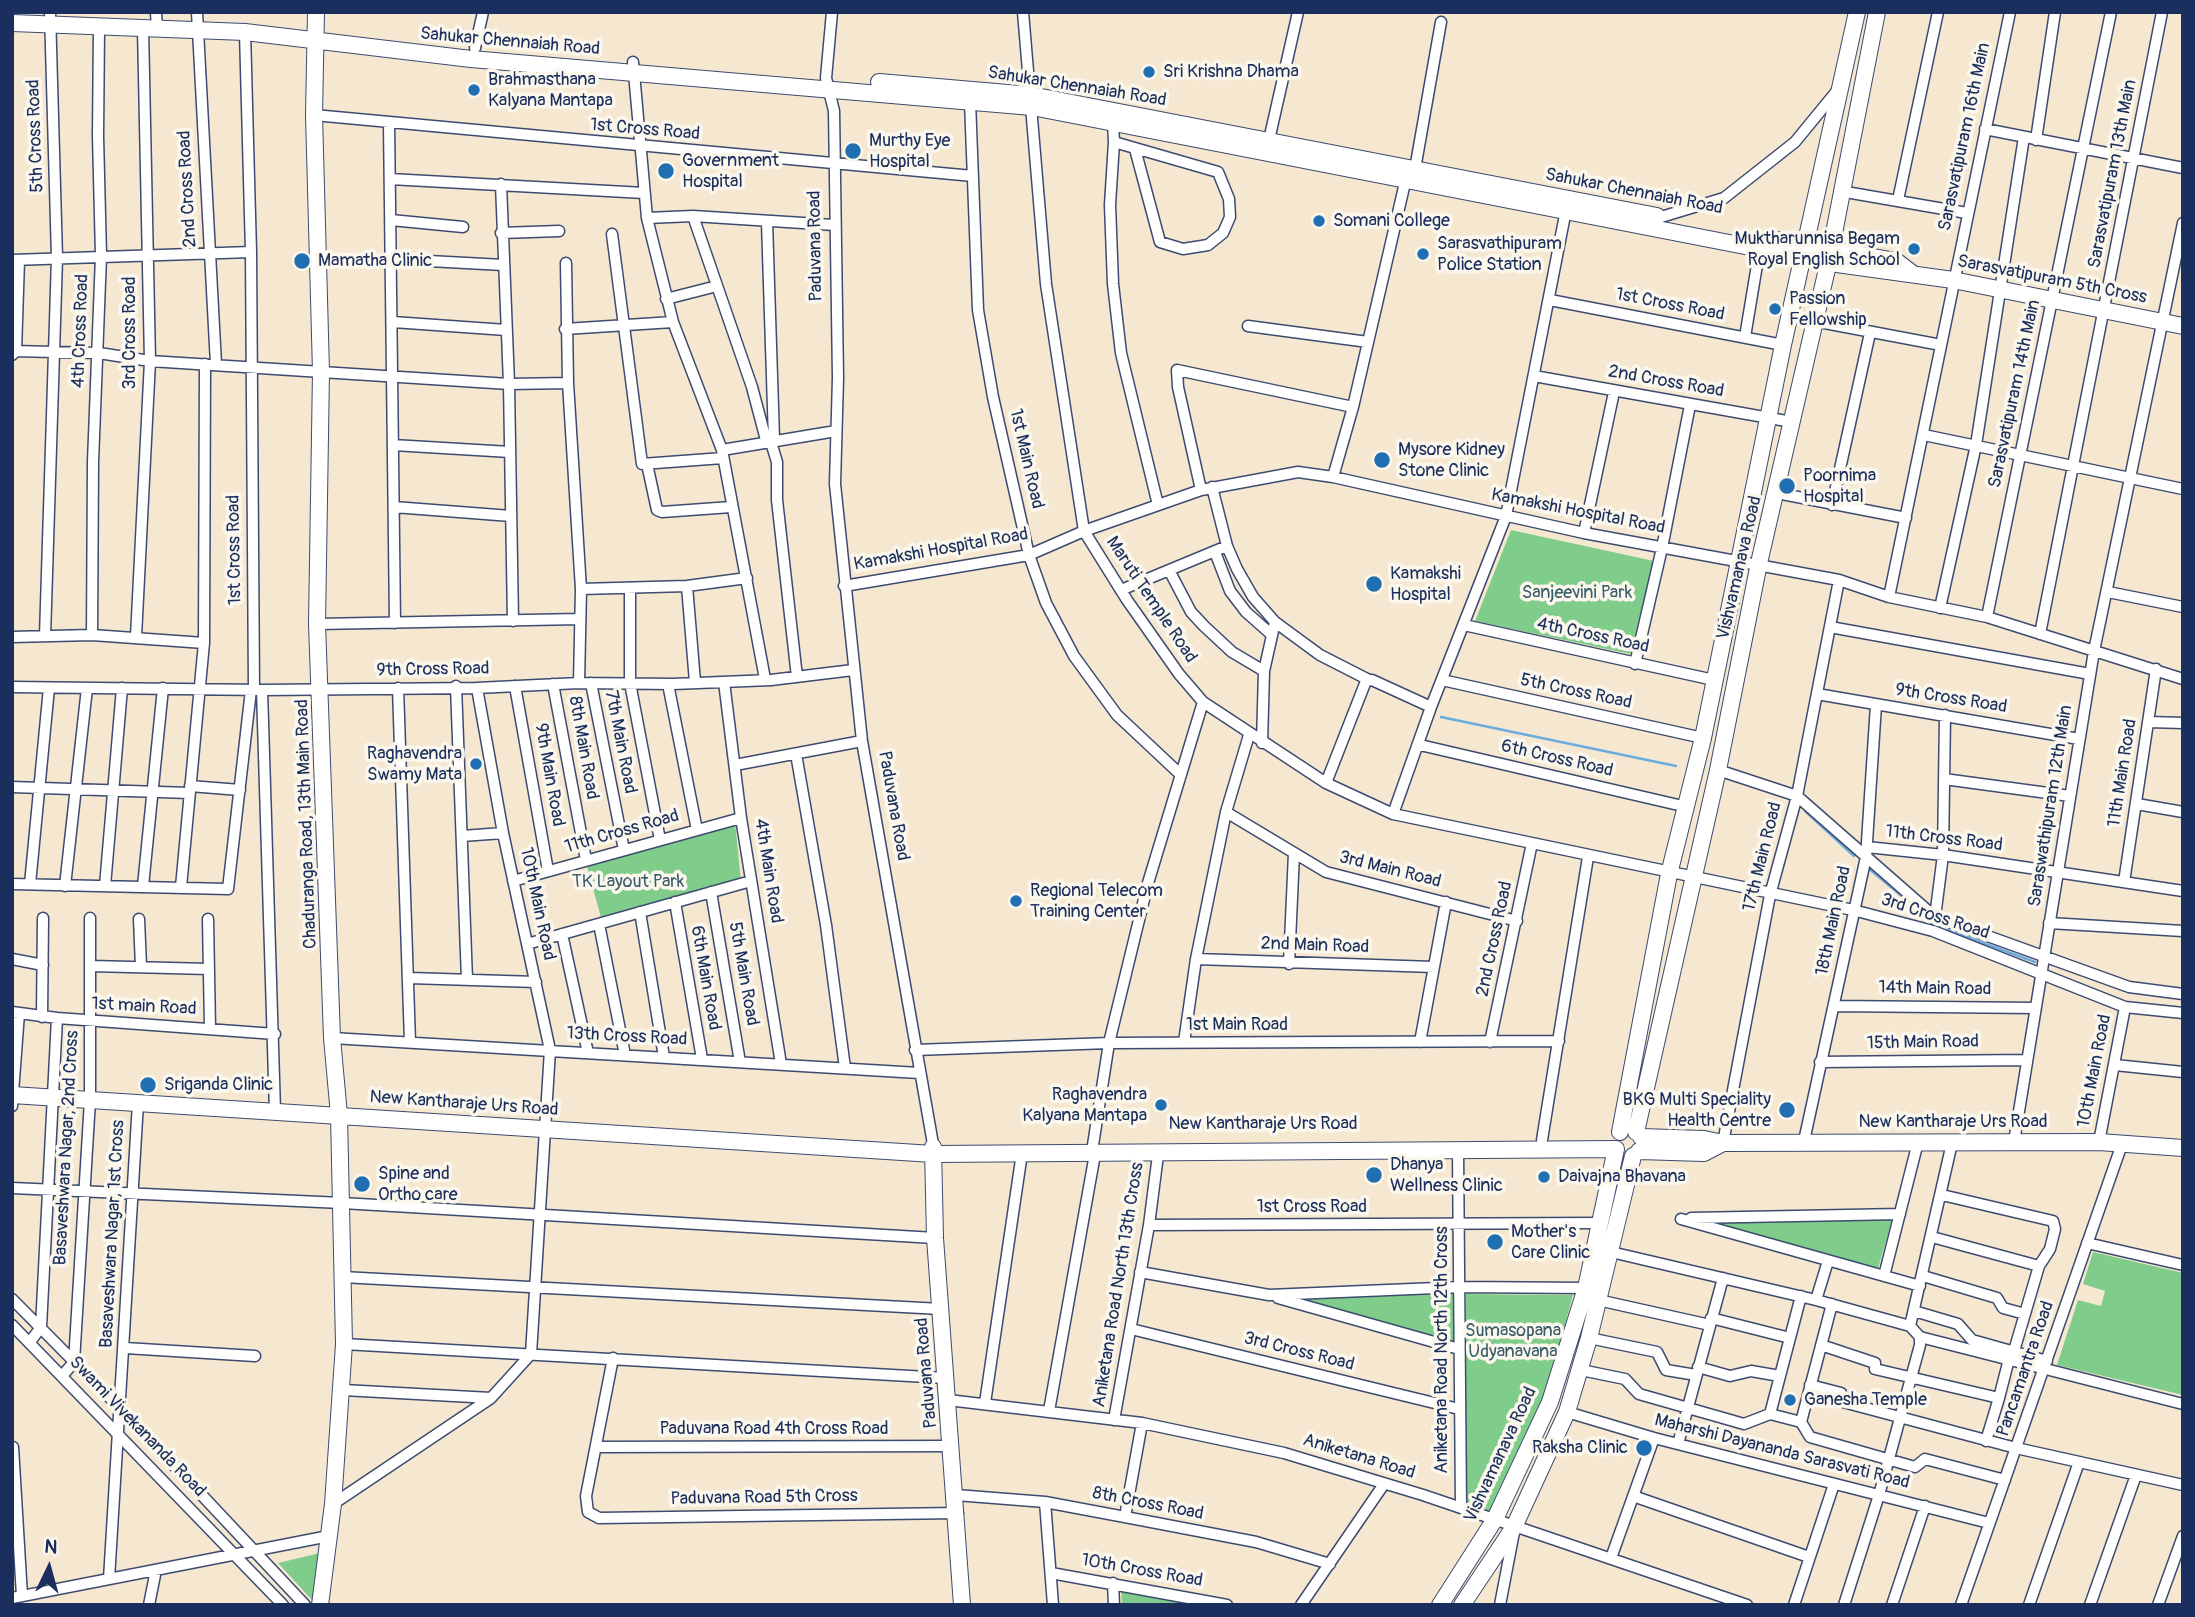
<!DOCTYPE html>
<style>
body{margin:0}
#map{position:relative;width:2195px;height:1617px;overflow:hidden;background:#f5e7d0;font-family:Pangolin,sans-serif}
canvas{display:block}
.frame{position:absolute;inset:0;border:14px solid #1b2f5e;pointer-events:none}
.north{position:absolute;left:14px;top:1533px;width:70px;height:70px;-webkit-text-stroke:5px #fbf7ec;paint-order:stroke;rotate:5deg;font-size:19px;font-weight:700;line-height:28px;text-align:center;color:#1b2f5e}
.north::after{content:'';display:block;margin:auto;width:24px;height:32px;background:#1b2f5e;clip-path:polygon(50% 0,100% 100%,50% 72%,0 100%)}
</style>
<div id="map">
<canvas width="2195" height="1617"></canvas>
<div class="frame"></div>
<div class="north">N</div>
</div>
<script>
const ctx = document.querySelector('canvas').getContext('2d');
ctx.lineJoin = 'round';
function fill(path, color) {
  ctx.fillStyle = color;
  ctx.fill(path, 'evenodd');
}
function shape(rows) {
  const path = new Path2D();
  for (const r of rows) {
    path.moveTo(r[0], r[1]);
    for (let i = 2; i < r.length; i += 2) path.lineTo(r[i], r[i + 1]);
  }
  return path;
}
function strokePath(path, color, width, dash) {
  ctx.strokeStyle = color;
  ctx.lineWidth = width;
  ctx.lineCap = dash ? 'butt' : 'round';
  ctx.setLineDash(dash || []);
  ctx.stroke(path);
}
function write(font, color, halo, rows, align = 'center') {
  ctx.font = font + ' Pangolin,sans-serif';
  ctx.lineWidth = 7;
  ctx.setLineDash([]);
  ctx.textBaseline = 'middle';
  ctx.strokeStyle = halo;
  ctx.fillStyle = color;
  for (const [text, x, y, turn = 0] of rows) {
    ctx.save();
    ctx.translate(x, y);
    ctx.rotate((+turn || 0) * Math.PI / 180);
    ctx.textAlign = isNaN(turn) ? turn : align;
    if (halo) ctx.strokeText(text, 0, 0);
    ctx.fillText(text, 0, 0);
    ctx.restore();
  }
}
const green = shape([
 [1511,530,1654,561,1630,654,1475,621],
 [735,821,741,882,602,921,586,863],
 [1892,1219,1878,1269,1711,1222],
 [2093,1252,2183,1273,2183,1395,2057,1365,2078,1300,2101,1306,2105,1291,2083,1284],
 [1456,1290,1455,1344,1294,1299],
 [1466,1294,1573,1295,1545,1399,1491,1511,1466,1504],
 [320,1553,312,1600,278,1563],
 [1121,1588,1193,1601,1189,1605,1122,1605]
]);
const stream = shape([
 [1441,717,1676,766],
 [1805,811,1854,856],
 [1868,868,1914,906],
 [1929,923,2035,962]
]);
const street = shape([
 [156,12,157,29],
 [197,12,216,364],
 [832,12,826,78,834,111,838,378,835,484,862,741,933,1144],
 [1023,12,1046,284,1084,531,1127,600,1179,674,1203,702,1326,783,1393,814,1853,910,1933,931,2125,1007,2183,1013],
 [245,32,251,252,254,690],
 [475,48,483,12],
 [633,62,647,218,673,322,722,450,765,679],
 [970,101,978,310,993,397,1029,555,1046,603,1074,656,1117,715,1181,775],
 [314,115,973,176],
 [389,123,395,623],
 [1113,123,1114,142,1218,172,1229,199,1230,217,1223,233,1208,245,1183,249,1160,242,1135,149],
 [1985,129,2183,168],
 [1269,140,1298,12],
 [2036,140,2055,12],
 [1114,142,1110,205,1113,284,1121,353,1158,505],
 [1415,169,1441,22],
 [390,179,644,193],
 [501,184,509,384,513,621],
 [1840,191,1967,213],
 [1898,200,1938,12],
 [693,216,752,387,766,440],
 [1661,217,1724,198,1795,142,1836,92],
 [647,218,693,216,834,225],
 [391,220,463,227],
 [767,222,774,439],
 [501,233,559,231],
 [612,234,642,464,723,458],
 [392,259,503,265],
 [12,260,251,252],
 [566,263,568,383,581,589,579,683],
 [666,299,717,286],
 [1550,300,1783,345],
 [1814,321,1941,345],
 [393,322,506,330],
 [1248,326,1368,342],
 [565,329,673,322],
 [1745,337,1760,247],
 [12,351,99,353,150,361,509,384,568,383],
 [12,355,16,351,19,260],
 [1534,376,1792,422],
 [1924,435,2183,489],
 [770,439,777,462,777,500,797,677],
 [393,445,510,452],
 [722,450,836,431],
 [647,464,657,510,662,512,731,507],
 [1333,477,1353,407,1407,174],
 [1212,487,1227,546,1237,569,1253,597,1275,622,1264,671,1262,743],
 [1201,490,1178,387,1177,370,1353,407],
 [1777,493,1906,518],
 [1832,505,1870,333],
 [394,507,511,516],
 [1584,533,1614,392],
 [1215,552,1230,591,1246,612,1272,635],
 [1170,572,1191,612,1204,626,1232,652,1264,671],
 [687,586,695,682],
 [844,586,1029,555,1084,531,1201,490,1298,472,1333,477,1584,533,1839,580,1889,597,1987,617,2183,679],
 [581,589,687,586,747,578],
 [630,590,630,683,660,840],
 [1121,590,1227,546],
 [2108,592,2183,607],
 [1889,597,2010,12],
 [1940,608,1976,445,2024,137],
 [1987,617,2111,12],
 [1275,622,1320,655,1369,680],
 [317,624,580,619],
 [1464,625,1714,680],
 [1830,627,2090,674],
 [2040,634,2162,12],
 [92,635,93,462,101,256,98,136,99,27],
 [45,636,57,258,50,12],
 [12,637,92,635,204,643],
 [136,637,150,361,143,28],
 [1635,664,1662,548,1690,405],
 [1442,680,1703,738],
 [724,682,741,818,781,1064],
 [591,683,624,850],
 [553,684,586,860],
 [668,684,697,830],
 [456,686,467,980],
 [515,686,548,871],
 [12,687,262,690,477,688,579,683,673,684,771,680,853,670],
 [398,688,410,1042],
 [262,690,275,1111],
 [1817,694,2079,739],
 [2149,722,2183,723],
 [1420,745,1687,807],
 [796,754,826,925,845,1068],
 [735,765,862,741],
 [1718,770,1797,796,1935,917,2129,987,2183,994],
 [1944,779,2070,796],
 [1326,783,1366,681,1372,680,1431,707],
 [190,786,240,790],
 [12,787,189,793],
 [2137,804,2183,812],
 [1226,812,1326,872,1517,921],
 [1393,814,1431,707,1506,516,1566,210],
 [462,836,503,833],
 [1867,847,1943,855,2183,891],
 [513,881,741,818],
 [2124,882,2156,669],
 [12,884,228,889,251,690],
 [30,884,49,688],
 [65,886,87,688],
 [105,886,122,688],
 [143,886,163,688],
 [181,887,204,643,205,364],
 [711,892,740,1062],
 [675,902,702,1059],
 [640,912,664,1057],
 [1935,917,1943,855,1945,715],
 [139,919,141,967],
 [208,919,210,1028],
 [2049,923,2183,931],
 [599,924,625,1055],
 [562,934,588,1053],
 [527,944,751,881],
 [12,959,43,965],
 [1196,959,1434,967],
 [1289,964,1294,853],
 [91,966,209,969],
 [409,978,536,982],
 [1834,1006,2035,1008],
 [12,1012,57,1018,275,1034],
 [42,1017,43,918],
 [332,1038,919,1073],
 [1184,1042,1196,959,1226,812,1249,735],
 [1420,1042,1446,902],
 [1490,1042,1532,843],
 [915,1050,1109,1043,1559,1041],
 [1820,1062,2027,1060],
 [2115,1065,2183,1072],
 [12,1106,19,1013],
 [1542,1140,1588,857],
 [1804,1141,1866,857,1876,705],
 [2014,1142,2094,651,2183,223],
 [2099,1142,2125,1007],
 [1723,1143,1770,895,1797,796,1839,580],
 [1458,1150,1461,1508],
 [12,1188,342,1203,935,1238],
 [1942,1195,2053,1221,2055,1229,2050,1249,2039,1266],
 [1691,1218,1900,1214],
 [1681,1219,1920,1286],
 [1149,1225,1600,1223],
 [1932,1237,2039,1266,2014,1351],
 [2087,1243,2183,1265],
 [1611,1252,1816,1300,1910,1326],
 [1140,1272,1269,1295,1460,1287,1586,1288],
 [1884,1276,1918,1142],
 [1923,1276,1997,1298,2003,1308,2025,1314],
 [342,1277,941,1309],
 [1278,1298,1459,1349],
 [12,1299,121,1409,305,1605],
 [1598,1300,1710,1325],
 [1816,1300,1828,1261],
 [1832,1304,1801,1422,1810,1437,1915,1467,1925,1459,2005,1480],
 [1914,1311,1958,1324,1972,1340,2047,1361],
 [1711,1318,1790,1338],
 [12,1325,283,1605],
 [1910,1326,1952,1143],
 [1131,1329,1459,1409],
 [1920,1337,2183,1404],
 [1589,1338,1657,1352,1666,1370,1696,1375],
 [30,1342,41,1327,57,1018],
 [344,1344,945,1378],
 [1821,1345,1875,1363,1875,1369,1999,1398,1986,1441],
 [125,1348,255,1356],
 [613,1358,586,1496,588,1512,599,1518,958,1513],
 [1698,1367,1730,1376,1751,1371,1780,1376],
 [1581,1370,1625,1379,1639,1394,1744,1424,1770,1414,1801,1422],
 [62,1376,74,1362,90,1100,90,918],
 [1810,1385,1841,1393,1843,1402,2016,1448,2183,1485],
 [343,1390,491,1398],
 [1999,1398,2009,1359],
 [948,1400,1142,1423,1284,1453,1423,1495,1747,1605],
 [985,1403,1022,1153],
 [1049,1411,1095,1154,1093,1145,1109,1043,1148,883,1203,702],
 [1567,1412,1654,1438,1989,1523],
 [1770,1414,1801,1296],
 [1114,1420,1149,1225,1158,1155],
 [1678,1444,1723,1278],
 [13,1447,22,1596],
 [596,1447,952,1446],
 [956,1495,1045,1502,1125,1517,1256,1542,1330,1564],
 [1633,1496,1809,1557],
 [1045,1502,1053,1605],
 [333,1504,491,1398,531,1354,550,1050,503,833,477,688],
 [1125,1517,1142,1423],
 [1611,1558,1654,1438],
 [1051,1573,1227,1605],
 [109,1579,138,1103],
 [1113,1583,1114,1605],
 [12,1598,329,1536],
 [149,1605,156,1570],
 [1301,1605,1384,1484],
 [1500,1605,1514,1532],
 [1794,1605,1834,1484],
 [1844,1605,1879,1495,1920,1345,1920,1337,1910,1326],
 [1892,1605,1925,1506],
 [1961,1605,2122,1144],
 [2029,1605,2079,1462],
 [2090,1605,2136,1475],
 [2158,1605,2183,1536]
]);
const secondary = shape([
 [316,12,314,115,321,372,317,624,332,1038,339,1115,344,1344,333,1504,320,1605],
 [12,23,245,32,471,59,1032,107,1837,264,1953,280,2183,326],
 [879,82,1031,95,1657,216],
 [1779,240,1896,261,1913,274],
 [12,1095,933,1154,1616,1149,1586,1288,1550,1402,1495,1519,1440,1605],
 [1620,1132,1669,874,1703,738,1783,345,1857,12],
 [1636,1132,1718,770,1759,563,1827,269,1877,12],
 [1641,1137,1704,1139,1723,1143,2099,1142,2183,1148],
 [933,1147,935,1238,962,1605],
 [1639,1151,1704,1153,1723,1143],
 [1462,1605,1514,1527,1567,1412,1589,1338,1633,1156]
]);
const markers = [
 [1149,72,7,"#1f6fb2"],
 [474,90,7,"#1f6fb2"],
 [853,151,9,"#1f6fb2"],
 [666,171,9,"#1f6fb2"],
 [1319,221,7,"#1f6fb2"],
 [1914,249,7,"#1f6fb2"],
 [1423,254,7,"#1f6fb2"],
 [302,261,9,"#1f6fb2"],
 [1775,309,7,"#1f6fb2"],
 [1382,460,9,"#1f6fb2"],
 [1787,486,9,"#1f6fb2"],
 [1374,584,9,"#1f6fb2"],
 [476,764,7,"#1f6fb2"],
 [1016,901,7,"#1f6fb2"],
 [148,1085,9,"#1f6fb2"],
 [1161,1105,7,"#1f6fb2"],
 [1787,1110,9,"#1f6fb2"],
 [1374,1175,9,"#1f6fb2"],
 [1544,1177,7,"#1f6fb2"],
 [362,1184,9,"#1f6fb2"],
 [1495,1242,9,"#1f6fb2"],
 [1790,1400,7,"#1f6fb2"],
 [1644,1448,9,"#1f6fb2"]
];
const streetNames = [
 ["Sahukar Chennaiah Road",510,42,5],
 ["Sahukar Chennaiah Road",1077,87,9],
 ["1st Cross Road",645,130,5],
 ["5th Cross Road",36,136,-92],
 ["Sarasvatipuram 16th Main",1965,137,-78],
 ["Sarasvatipuram 13th Main",2113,174,-79],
 ["2nd Cross Road",188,189,-93],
 ["Sahukar Chennaiah Road",1634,192,11],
 ["Paduvana Road",816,246,-91],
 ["Sarasvatipuram 5th Cross",2052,280,11],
 ["1st Cross Road",1670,305,11],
 ["4th Cross Road",81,331,-88],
 ["3rd Cross Road",130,333,-90],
 ["2nd Cross Road",1666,382,10],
 ["Sarasvatipuram 14th Main",2015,394,-78],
 ["1st Main Road",1026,459,77],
 ["Kamakshi Hospital Road",1578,512,11],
 ["1st Cross Road",235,550,-91],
 ["Kamakshi Hospital Road",941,550,-10],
 ["Vishvamanava Road",1740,568,-77],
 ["Maruti Temple Road",1151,600,56],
 ["4th Cross Road",1593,636,12],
 ["9th Cross Road",433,670,-1],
 ["5th Cross Road",1576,692,12],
 ["9th Cross Road",1951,699,9],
 ["7th Main Road",620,742,79],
 ["8th Main Road",583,748,80],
 ["6th Cross Road",1557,759,13],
 ["11th Main Road",2123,773,-81],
 ["9th Main Road",549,775,80],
 ["Paduvana Road",893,806,80],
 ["Saraswathipuram 12th Main",2051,806,-81],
 ["Chaduranga Road, 13th Main Road",307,824,-92],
 ["11th Cross Road",622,832,-16],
 ["11th Cross Road",1944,839,7],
 ["17th Main Road",1763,857,-76],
 ["3rd Main Road",1390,870,14],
 ["4th Main Road",768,871,81],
 ["10th Main Road",537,904,78],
 ["3rd Cross Road",1935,917,18],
 ["18th Main Road",1834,921,-78],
 ["2nd Cross Road",1495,939,-78],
 ["2nd Main Road",1315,946,2],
 ["5th Main Road",743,974,80],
 ["6th Main Road",705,978,80],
 ["14th Main Road",1935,989,1],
 ["1st main Road",144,1007,3],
 ["1st Main Road",1237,1025],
 ["13th Cross Road",627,1037,3],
 ["15th Main Road",1923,1043,-1],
 ["10th Main Road",2095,1071,-79],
 ["New Kantharaje Urs Road",464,1104,4],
 ["New Kantharaje Urs Road",1953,1122],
 ["New Kantharaje Urs Road",1263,1124],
 ["Basaveshwara Nagar, 2nd Cross",67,1148,-87],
 ["1st Cross Road",1312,1207],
 ["Basaveshwara Nagar, 1st Cross",113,1234,-87],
 ["Aniketana Road North 13th Cross",1119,1285,-81],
 ["Aniketana Road North 12th Cross",1442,1350,-90],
 ["3rd Cross Road",1299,1352,14],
 ["Pancamantra Road",2026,1369,-71],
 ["Paduvana Road",927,1373,-95],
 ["Swami Vivekananda Road",137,1427,46],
 ["Paduvana Road 4th Cross Road",774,1429],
 ["Maharshi Dayananda Sarasvati Road",1782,1452,14],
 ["Vishvamanava Road",1501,1455,-65],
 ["Aniketana Road",1359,1457,17],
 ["Paduvana Road 5th Cross",764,1498,-1],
 ["8th Cross Road",1148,1504,11],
 ["10th Cross Road",1142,1571,10]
];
const poiNames = [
 ["Sri Krishna Dhama",1163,72],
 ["Brahmasthana",488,80],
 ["Kalyana Mantapa",488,101],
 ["Murthy Eye",869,141],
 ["Hospital",869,162],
 ["Government",682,161],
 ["Hospital",682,182],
 ["Somani College",1333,221],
 ["Muktharunnisa Begam",1900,239,"right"],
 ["Royal English School",1900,260,"right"],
 ["Sarasvathipuram",1437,244],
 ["Police Station",1437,265],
 ["Mamatha Clinic",318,261],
 ["Passion",1789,299],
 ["Fellowship",1789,320],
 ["Mysore Kidney",1398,450],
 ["Stone Clinic",1398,471],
 ["Poornima",1803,476],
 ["Hospital",1803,497],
 ["Kamakshi",1390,574],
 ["Hospital",1390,595],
 ["Raghavendra",462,754,"right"],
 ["Swamy Mata",462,775,"right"],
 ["Regional Telecom",1030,891],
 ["Training Center",1030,912],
 ["Sriganda Clinic",164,1085],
 ["Raghavendra",1147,1095,"right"],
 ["Kalyana Mantapa",1147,1116,"right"],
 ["BKG Multi Speciality",1771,1100,"right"],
 ["Health Centre",1771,1121,"right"],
 ["Dhanya",1390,1165],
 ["Wellness Clinic",1390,1186],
 ["Spine and",378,1174],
 ["Ortho care",378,1195],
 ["Daivajna Bhavana",1558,1177],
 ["Mother's",1511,1232],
 ["Care Clinic",1511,1253],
 ["Ganesha Temple",1804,1400],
 ["Raksha Clinic",1628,1448,"right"]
];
const parkNames = [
 ["Sanjeevini Park",1577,593],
 ["TK Layout Park",628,882],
 ["Sumasopana",1513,1331],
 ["Udyanavana",1513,1352]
];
fill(green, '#80cd8b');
strokePath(stream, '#6cabdf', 2.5);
strokePath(street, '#3c4b6f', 13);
strokePath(secondary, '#3c4b6f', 18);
strokePath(street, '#fff', 10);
strokePath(secondary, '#fff', 16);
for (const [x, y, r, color] of markers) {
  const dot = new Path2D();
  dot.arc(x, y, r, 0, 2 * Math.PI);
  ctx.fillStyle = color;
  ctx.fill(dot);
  strokePath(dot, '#fbf7ec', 2.5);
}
write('18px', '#1b2f5e', '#fbf7ec', streetNames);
write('18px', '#1b2f5e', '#fbf7ec', poiNames, 'left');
write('18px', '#395e6c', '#fbf7ec', parkNames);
</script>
